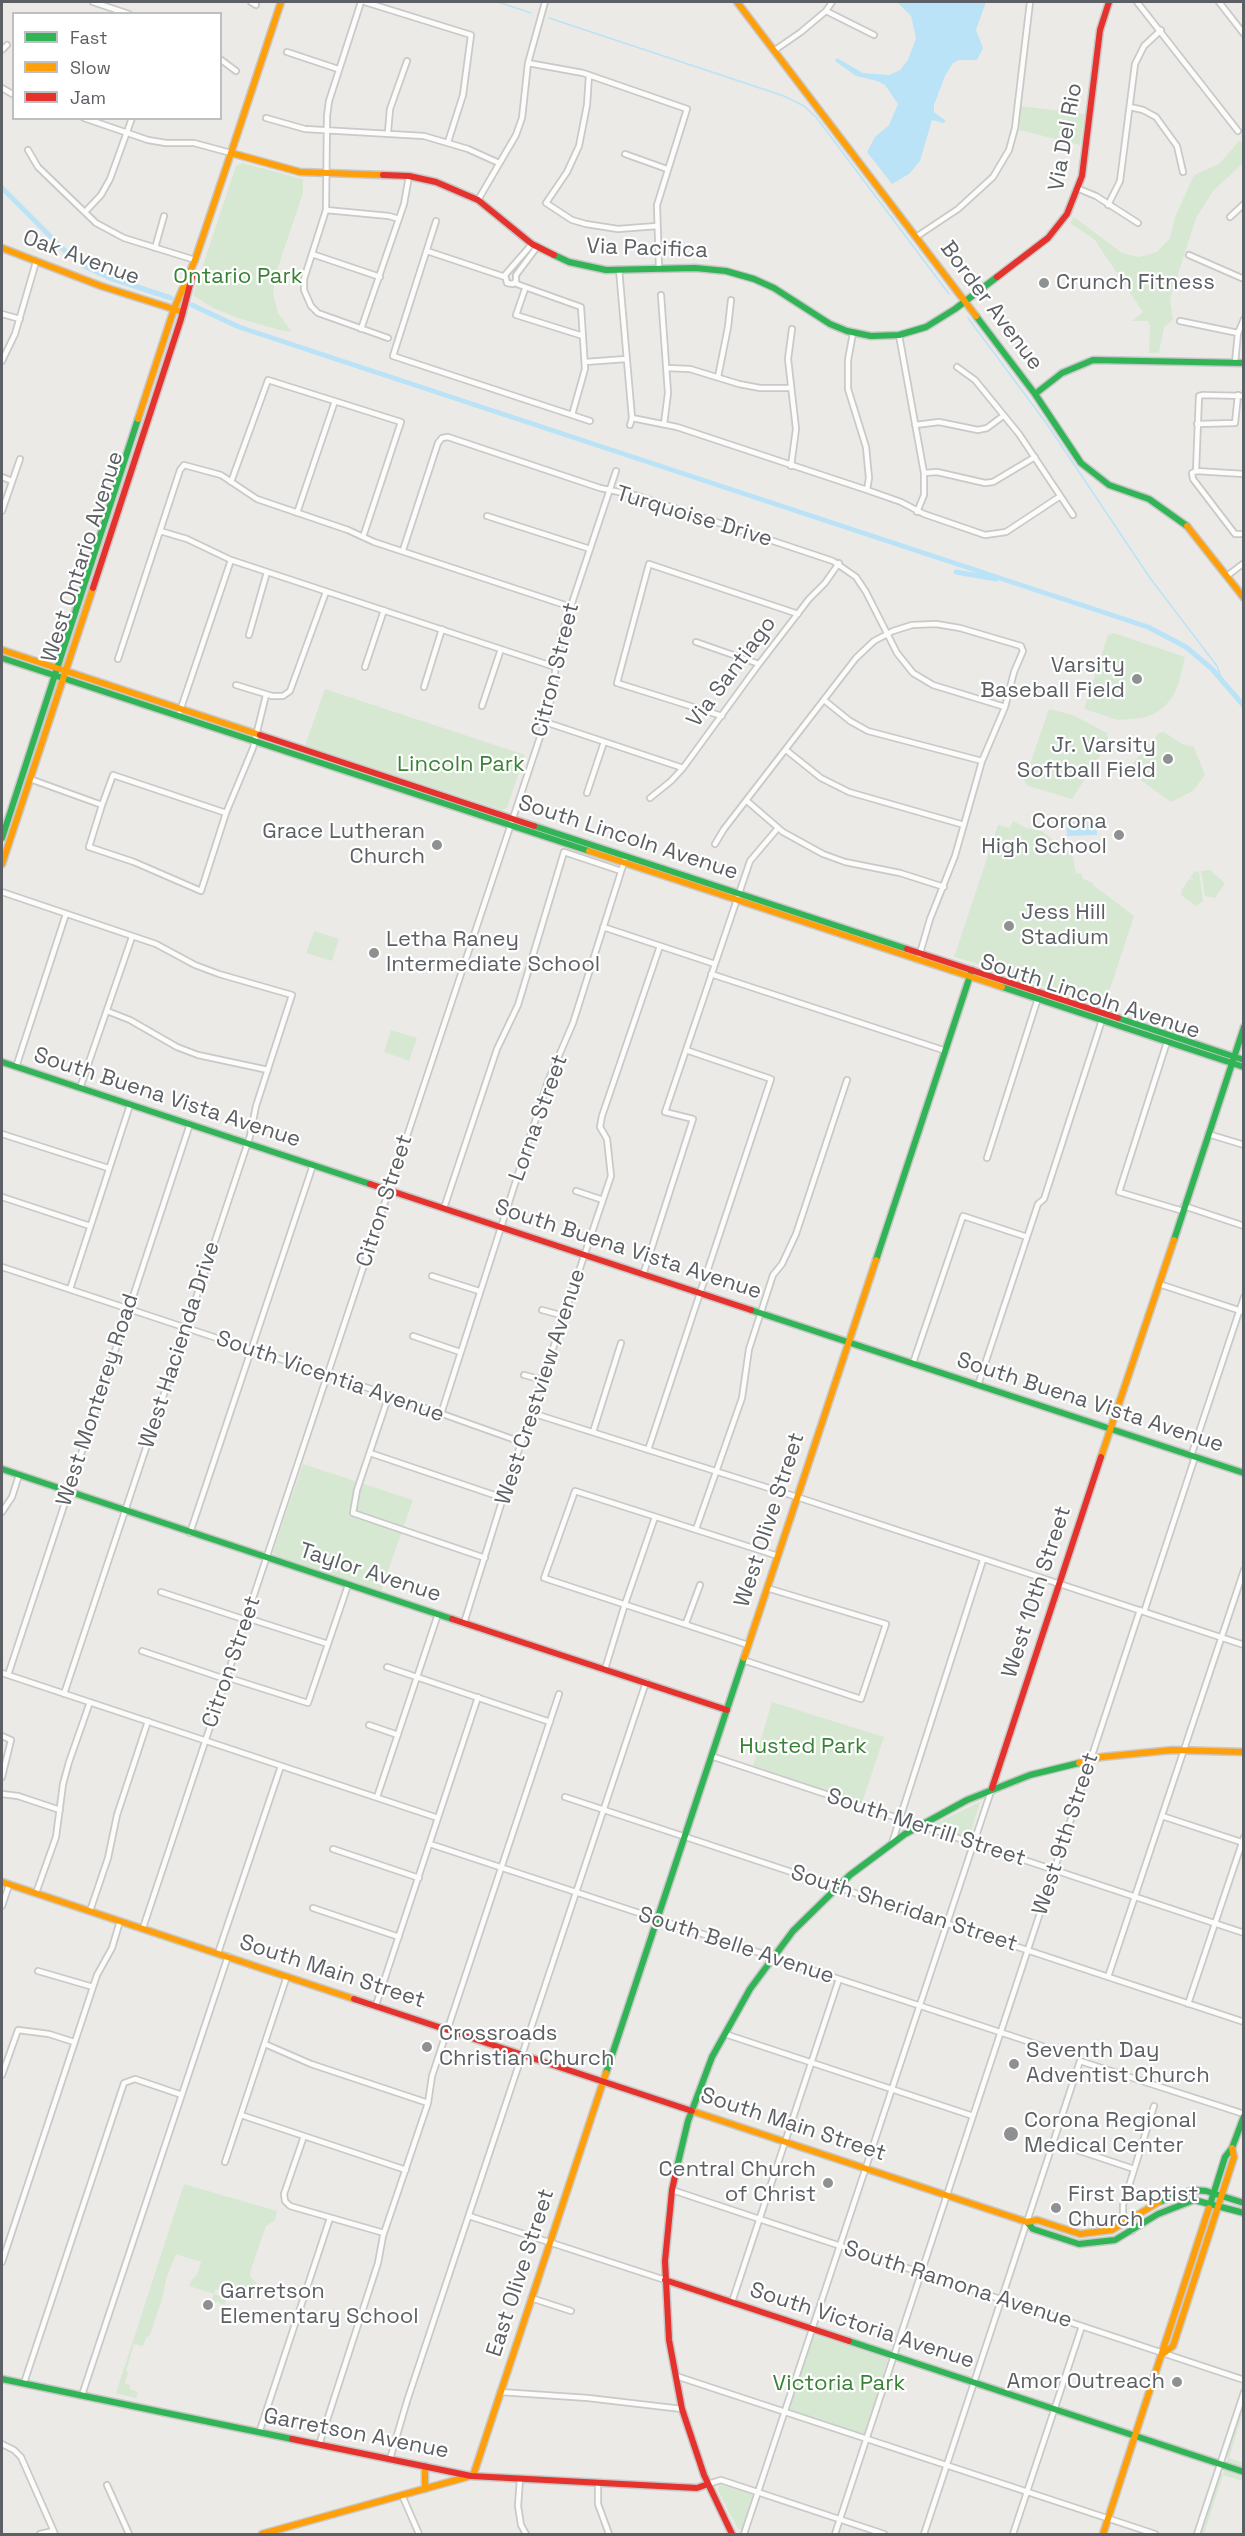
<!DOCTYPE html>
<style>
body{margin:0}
#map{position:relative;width:1245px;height:2536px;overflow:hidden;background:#eceae6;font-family:"Space Grotesk",sans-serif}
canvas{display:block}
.frame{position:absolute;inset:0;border:3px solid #5c6064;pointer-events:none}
.legend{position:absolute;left:12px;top:12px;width:210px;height:108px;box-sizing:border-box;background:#fff;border:2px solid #bebfc1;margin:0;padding:8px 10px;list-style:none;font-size:18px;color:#5c6064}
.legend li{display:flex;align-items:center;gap:12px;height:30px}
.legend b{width:30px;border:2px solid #bebfc1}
</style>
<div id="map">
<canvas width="1245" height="2536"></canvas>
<div class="frame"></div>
<ul class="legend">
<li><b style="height:8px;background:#30b455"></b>Fast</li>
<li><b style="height:8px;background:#ff9f0a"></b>Slow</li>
<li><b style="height:8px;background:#e5322d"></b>Jam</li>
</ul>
</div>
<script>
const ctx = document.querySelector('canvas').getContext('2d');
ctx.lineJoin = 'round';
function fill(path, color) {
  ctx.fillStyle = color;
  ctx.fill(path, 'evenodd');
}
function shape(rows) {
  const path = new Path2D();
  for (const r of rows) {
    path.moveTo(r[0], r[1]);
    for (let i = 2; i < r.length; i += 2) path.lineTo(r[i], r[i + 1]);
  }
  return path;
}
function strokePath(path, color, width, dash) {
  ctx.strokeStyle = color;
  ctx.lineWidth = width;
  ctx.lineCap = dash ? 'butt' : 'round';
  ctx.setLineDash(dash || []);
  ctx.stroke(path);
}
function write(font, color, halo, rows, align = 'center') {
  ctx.font = font + ' "Space Grotesk",sans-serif';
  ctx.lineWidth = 4.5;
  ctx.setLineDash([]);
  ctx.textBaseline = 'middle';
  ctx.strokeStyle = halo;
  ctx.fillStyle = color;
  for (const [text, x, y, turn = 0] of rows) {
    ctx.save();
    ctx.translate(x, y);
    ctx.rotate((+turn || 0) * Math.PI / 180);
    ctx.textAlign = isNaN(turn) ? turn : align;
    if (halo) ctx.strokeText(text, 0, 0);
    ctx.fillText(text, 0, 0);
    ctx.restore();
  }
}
const green = shape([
 [1021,106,1085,114,1080,145,1019,130],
 [1240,140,1243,145,1243,163,1213,191,1196,218,1170,299,1173,320,1164,327,1159,353,1149,353,1150,325,1148,321,1132,321,1143,312,1094,239,1070,223,1074,217,1122,253,1139,257,1157,252,1170,238,1175,217,1194,175,1219,164],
 [242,163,303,179,303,193,276,273,273,293,278,313,292,332,279,330,238,318,213,308,193,295,236,166],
 [1114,633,1185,657,1179,683,1173,696,1165,706,1154,714,1142,718,1118,720,1084,709,1108,635],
 [325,689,525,755,507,808,502,810,305,745],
 [1049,709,1073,715,1107,733,1109,742,1072,799,1028,786,1024,781],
 [1164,732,1182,744,1194,747,1205,775,1193,791,1171,802,1127,770,1159,733],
 [1013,821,1026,828,1042,831,1059,845,1061,851,1069,851,1073,857,1076,874,1081,873,1083,879,1093,883,1095,888,1096,887,1134,916,1112,983,1102,1006,1012,976,1013,974,954,957,998,825,1010,828],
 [1210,870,1225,883,1215,898,1205,896,1201,871],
 [1199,871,1203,901,1196,906,1181,895,1182,889,1189,879,1194,881,1190,878,1194,872],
 [314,931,339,939,332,961,306,953],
 [391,1030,417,1038,409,1061,384,1052],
 [303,1464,413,1500,381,1591,275,1555,273,1552],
 [772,1702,884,1737,862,1803,753,1766],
 [980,1802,969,1838,930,1826],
 [184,2184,277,2211,275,2220,266,2226,250,2272,251,2278,256,2282,250,2301,242,2299,243,2294,240,2293,239,2298,216,2289,214,2294,227,2298,225,2305,212,2300,214,2294,189,2286,192,2279,197,2275,201,2262,176,2254,166,2279,163,2296,150,2335,146,2338,143,2346,134,2344,126,2371,128,2372,125,2383,130,2385,130,2389,138,2392,136,2398,116,2393],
 [812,2334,888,2359,864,2436,788,2409],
 [1243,2401,1243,2412,1229,2458,1243,2463,1243,2467,1227,2461,1228,2458,1226,2457],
 [1224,2470,1243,2477,1243,2481,1223,2475,1204,2534,1200,2534,1220,2473,1223,2474],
 [719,2484,753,2494,743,2529,738,2529,730,2514,718,2490]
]);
const water = shape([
 [897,2,986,2,976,30,983,48,977,60,959,60,953,63,945,76,934,105,934,112,946,121,943,123,932,120,920,161,909,174,892,184,867,152,875,137,889,125,898,104,885,85,877,81,856,76,835,61,837,58,863,73,889,75,900,70,908,60,916,38,911,16],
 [1096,818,1097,835,1067,836,1066,820]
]);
const stream = shape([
 [498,2,531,13],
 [549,18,784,96,804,106,816,117,949,294],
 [968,318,1047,424,1150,578,1217,666,1222,680]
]);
const canal = shape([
 [2,188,63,249,84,266,110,278,171,298],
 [192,305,239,327,1148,627,1186,647,1212,669,1244,706],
 [956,572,996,579]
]);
const street = shape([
 [93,2,129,14],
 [251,2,256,5],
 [361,2,329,101,327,116,326,210,304,279,304,290,311,306,318,313,388,338],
 [365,2,471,35,463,95,448,142],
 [1137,2,1238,131],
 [1219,2,1244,34],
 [826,11,874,35],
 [2,50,7,45],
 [775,50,801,32,826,11,832,2],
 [287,52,338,69],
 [220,59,236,71],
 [528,63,583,73,687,109,657,205,659,269],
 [589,75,587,105,579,146,567,172,546,203,572,220,586,224,618,229,657,226],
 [2,88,14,95],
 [1130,107,1143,110,1156,117,1177,146,1183,172],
 [84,118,148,140,166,143,194,143,231,153],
 [266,118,305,129,424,136,468,149,499,163],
 [388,132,390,109,407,61],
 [28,150,38,167,96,223,124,238,195,260],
 [625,154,667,169],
 [1079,189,1096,196,1138,223],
 [478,200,516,135,522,118,528,63,545,2],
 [1108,205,1120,181,1135,64,1144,46,1161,30],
 [326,210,389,216,399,219],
 [85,212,101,195,110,179,132,118],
 [1230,217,1244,204],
 [436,221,393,356,572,415,585,369,581,307,514,283],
 [916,237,958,209,993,177,1009,150,1015,128,1030,2],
 [532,244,505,275,507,283,513,284,516,281,516,275,537,247],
 [155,248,164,216],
 [427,251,505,277],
 [312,254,380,277],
 [1189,255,1244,279],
 [619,269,632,418,630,425],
 [525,289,516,315,583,336],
 [661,295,668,393,664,424],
 [2,314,20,319],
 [1180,321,1238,333],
 [361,329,404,204,409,176],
 [853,333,848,360,848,389,866,447,869,478,867,490],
 [899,335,924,473,924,495,917,512],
 [2,361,15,334,36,262],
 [585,362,626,359],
 [1235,363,1238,333,1244,319],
 [957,367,975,380,1019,434,1073,515],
 [667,368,690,369,739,384,760,388,791,388],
 [718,377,728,327,731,300],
 [1244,396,1203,395,1199,396,1196,471,1192,473,1193,479,1235,534,1244,534],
 [572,415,590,421],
 [632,418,677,427,867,490,901,502,924,514,985,535,1006,532,1059,497],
 [1197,424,1235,423,1238,395],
 [915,425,939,422,978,430,987,428,1003,416],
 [791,466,796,429,788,359,792,329],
 [1196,471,1244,474],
 [924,473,937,472,985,483,993,482,1035,457],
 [2,477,12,481],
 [231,482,268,380,401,422,363,537],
 [2,511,20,459],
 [297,513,335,401],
 [487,516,590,549],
 [160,531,187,539,231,560,555,667],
 [403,550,438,443,442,438,448,437,600,488,638,496,833,561,856,577,866,592,897,653,913,673,933,685,1005,707],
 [1227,576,1244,563],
 [249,635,267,572],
 [696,642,759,664],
 [118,659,180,470,184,465,221,475,257,499,348,530,374,542,571,607],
 [365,667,384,610],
 [236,685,272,696,283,696,290,691,326,592],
 [424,687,442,629],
 [824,700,850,721,868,731,982,761],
 [482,706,501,649],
 [180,711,231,560],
 [722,716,617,683,649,564,798,614],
 [545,722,683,768],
 [786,750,821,778,849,792,964,825],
 [30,779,102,805,113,775,226,813],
 [587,793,604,742],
 [650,798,671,781,683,768,759,664,809,599,825,583,839,563],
 [747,801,783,832,823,854,845,862,900,873,944,887],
 [102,805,89,847,134,862,201,891,226,813,253,748,266,695],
 [715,844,724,829,856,658,874,641,893,631,912,625,936,624,960,628,1021,646,1023,651,1014,672,1005,707,982,761,955,856,930,919,918,960],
 [2,892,156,944,195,965,219,974,292,995,256,1106,250,1136,64,1694],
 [603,927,715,964],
 [711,974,946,1051],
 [107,1011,130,1020,177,1047,198,1055,268,1070],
 [1167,1042,1119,1192,1183,1211],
 [16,1067,66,914],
 [80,1088,132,937],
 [2,1134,108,1168],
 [1208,1134,1244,1145],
 [987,1158,1038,998],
 [576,1191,603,1200],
 [2,1197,90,1226],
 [1184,1206,1244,1226],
 [444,1208,497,1049,518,1005,564,852,621,871],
 [2,1267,389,1395,521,1442],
 [643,1275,693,1119,665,1112,750,861,778,828],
 [432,1276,479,1291],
 [1159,1284,1244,1312],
 [70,1289,130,1105],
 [542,1310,564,1316],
 [413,1336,460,1352],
 [913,1363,963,1216,1027,1237],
 [524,1375,543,1380],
 [978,1385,1038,1204,1044,1199,1102,1020],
 [389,1395,357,1490,353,1513,485,1558],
 [532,1413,797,1497,1244,1645],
 [441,1414,548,1081,573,1023,626,856],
 [593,1432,621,1343],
 [648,1450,771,1079,686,1050],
 [370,1453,503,1498],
 [1191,1456,1244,1297],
 [2,1512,12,1497,19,1475],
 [696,1529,742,1398,749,1349,773,1275,782,1264,796,1234,847,1080],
 [190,1533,313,1165],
 [161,1592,246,1620],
 [1144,1612,1195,1457],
 [247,1618,328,1644],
 [464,1623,507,1485,611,1176,607,1139,600,1127,602,1116,660,946],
 [686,1623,700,1585],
 [748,1645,544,1578,575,1491,778,1556],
 [142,1651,225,1679],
 [743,1660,861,1699,886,1624,767,1588],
 [387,1667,550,1722],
 [605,1669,625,1604,655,1517],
 [2,1673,438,1818],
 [8,1675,190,1124],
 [226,1677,308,1703,348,1585],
 [369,1725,398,1735],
 [2,1736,11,1740,2,1777],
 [711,1756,1244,1933],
 [2,1794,18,1796,60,1810],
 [377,1797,438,1614],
 [565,1797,1244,2022],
 [1162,1816,1244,1843],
 [892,1843,983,1560],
 [430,1844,1042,2046],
 [333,1849,419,1878],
 [36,1893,56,1837,63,1784,69,1762,90,1702],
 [2,1906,9,1885],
 [313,1908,399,1937],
 [90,1911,108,1858,117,1815,148,1721],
 [143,1928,545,722,550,703,561,636,616,471],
 [218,1953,281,1766],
 [38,1971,93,1987],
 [1108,1977,1244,1570],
 [1188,2004,1244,1837],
 [376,2005,478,1697],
 [725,2034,973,2116],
 [265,2044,311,2064,428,2103],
 [2,2075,18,2030,49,2034,74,2042],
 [241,2115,406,2170],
 [304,2136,284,2194,285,2201,290,2206,384,2233],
 [1053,2142,1134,2169],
 [225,2162,287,1976],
 [672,2190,1244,2380],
 [469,2216,665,2280],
 [1132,2231,1123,2213,1123,2205,1154,2106],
 [2,2262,97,1975,112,1948,120,1921],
 [531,2298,571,2311],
 [732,2302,839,1979],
 [676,2376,1155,2534],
 [24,2383,124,2083,135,2079,182,2095],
 [500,2392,588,2398,682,2409],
 [82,2395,228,1956],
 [259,2433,330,2218],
 [2,2444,14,2450,21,2457,55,2534],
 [319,2445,378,2263,383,2236,428,2103,432,2076,559,1694],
 [390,2459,407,2401,646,1682],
 [520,2479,518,2506,521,2525,526,2534],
 [598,2483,598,2504,609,2534],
 [708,2484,721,2480,884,2534],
 [107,2485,129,2534],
 [402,2495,419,2534],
 [40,2534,53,2531],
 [744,2534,991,1791],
 [835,2534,1140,1610],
 [924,2534,1080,2061,1244,2114],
 [1013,2534,1082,2326],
 [1197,2534,1244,2392]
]);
const fast = shape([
 [554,255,569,262,606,270,695,268,726,271,754,279,774,288,830,324,847,331,871,336,899,335,926,327,955,309,997,277],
 [976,316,1035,394,1081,463,1109,485,1149,499,1187,526],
 [1035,394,1062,373,1093,360,1244,363],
 [2,658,589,851],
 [534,826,907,949],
 [2,838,138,419],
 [1002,987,1244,1067],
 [1118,1018,1244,1060],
 [2,1062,370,1184],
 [1174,1240,1244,1027],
 [876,1260,972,970],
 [751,1310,1244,1473],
 [2,1469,452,1619],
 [606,2073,744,1658],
 [677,2167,688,2121,712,2057,750,1989,793,1931,850,1875,905,1834,967,1800,1030,1775,1079,1763],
 [1159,2202,1193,2190,1206,2191,1244,2203],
 [1209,2208,1225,2157,1232,2148,1244,2116],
 [1027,2222,1033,2229,1079,2244,1115,2240,1158,2214,1194,2200,1244,2213],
 [849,2341,1244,2472],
 [2,2379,292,2439]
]);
const slow = shape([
 [737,2,976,316],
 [231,153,281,2],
 [2,248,101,286,183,312],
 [138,419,174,309,195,260,231,153,300,172,383,175],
 [1187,526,1244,598],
 [2,650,260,735],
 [589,851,1002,987],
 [2,864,93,588],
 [1101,1457,1174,1240],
 [744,1658,876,1260],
 [1079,1763,1101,1757,1173,1750,1244,1752],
 [2,1882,354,1999],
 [692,2111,1027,2222,1037,2220,1080,2234,1112,2230,1159,2202],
 [1163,2354,1173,2346,1234,2157,1232,2148],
 [425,2466,425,2489],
 [473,2476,606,2073],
 [262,2534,467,2477],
 [1103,2534,1209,2208]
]);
const jam = shape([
 [383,175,409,176,436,182,478,200,532,244,554,255],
 [997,277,1048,238,1067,214,1082,176,1100,30,1109,2],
 [93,588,181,319,193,273],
 [260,735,534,826],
 [907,949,1118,1018],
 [370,1184,751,1310],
 [452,1619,727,1710],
 [992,1788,1101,1457],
 [354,1999,692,2111],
 [677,2167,672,2190,665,2261,669,2340,682,2409,704,2475,732,2534],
 [665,2280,849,2341],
 [292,2439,471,2476,697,2488,708,2484]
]);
const markers = [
 [1044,283,6,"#8e9092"],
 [1137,679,6,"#8e9092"],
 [1168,759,6,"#8e9092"],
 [1119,835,6,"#8e9092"],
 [437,845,6,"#8e9092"],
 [1009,926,6,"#8e9092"],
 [374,953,6,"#8e9092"],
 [427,2047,6,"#8e9092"],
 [1014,2064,6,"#8e9092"],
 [1011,2134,8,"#8e9092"],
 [828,2183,6,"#8e9092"],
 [1056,2208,6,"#8e9092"],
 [208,2305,6,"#8e9092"],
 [1177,2382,6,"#8e9092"]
];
const streetNames = [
 ["Via Del Rio",1066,137,-80],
 ["Via Pacifica",647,249,2],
 ["Oak Avenue",81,258,20],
 ["Border Avenue",991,306,53],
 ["Turquoise Drive",694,517,17],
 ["West Ontario Avenue",83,557,-72],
 ["Citron Street",556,670,-76],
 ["Via Santiago",732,672,-53],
 ["South Lincoln Avenue",628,838,18],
 ["South Lincoln Avenue",1090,997,18],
 ["South Buena Vista Avenue",167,1098,18],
 ["Lorna Street",539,1118,-70],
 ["Citron Street",385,1201,-72],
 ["South Buena Vista Avenue",628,1250,18],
 ["West Hacienda Drive",180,1345,-72],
 ["South Vicentia Avenue",330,1377,19],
 ["West Crestview Avenue",541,1387,-72],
 ["West Monterey Road",98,1400,-72],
 ["South Buena Vista Avenue",1090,1403,18],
 ["West Olive Street",770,1520,-72],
 ["Taylor Avenue",370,1573,18],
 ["West 10th Street",1037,1592,-72],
 ["Citron Street",232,1662,-71],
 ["South Merrill Street",926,1828,18],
 ["West 9th Street",1066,1834,-72],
 ["South Sheridan Street",904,1909,18],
 ["South Belle Avenue",736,1946,18],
 ["South Main Street",332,1972,18],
 ["South Main Street",793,2125,18],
 ["East Olive Street",521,2273,-72],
 ["South Ramona Avenue",958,2285,18],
 ["South Victoria Avenue",862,2326,18],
 ["Garretson Avenue",356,2434,11]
];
const parkNames = [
 ["Ontario Park",238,277],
 ["Lincoln Park",461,765],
 ["Husted Park",803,1747],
 ["Victoria Park",839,2384]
];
const poiNames = [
 ["Crunch Fitness",1056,283],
 ["Varsity",1125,666,"right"],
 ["Baseball Field",1125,691,"right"],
 ["Jr. Varsity",1156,746,"right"],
 ["Softball Field",1156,771,"right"],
 ["Corona",1107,822,"right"],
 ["High School",1107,847,"right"],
 ["Grace Lutheran",425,832,"right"],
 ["Church",425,857,"right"],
 ["Jess Hill",1021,913],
 ["Stadium",1021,938],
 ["Letha Raney",386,940],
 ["Intermediate School",386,965],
 ["Crossroads",439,2034],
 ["Christian Church",439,2059],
 ["Seventh Day",1026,2051],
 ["Adventist Church",1026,2076],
 ["Corona Regional",1024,2121],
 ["Medical Center",1024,2146],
 ["Central Church",816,2170,"right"],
 ["of Christ",816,2195,"right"],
 ["First Baptist",1068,2195],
 ["Church",1068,2220],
 ["Garretson",220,2292],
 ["Elementary School",220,2317],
 ["Amor Outreach",1165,2382,"right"]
];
fill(green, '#d6e8d2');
fill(water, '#bae3f7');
strokePath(stream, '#bae3f7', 1.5);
strokePath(canal, '#bae3f7', 5);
strokePath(street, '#c8c9c8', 8);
strokePath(fast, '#c8c8c8', 9);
strokePath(slow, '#c8c8c8', 9);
strokePath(jam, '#c8c8c8', 9);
strokePath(street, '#fcfcfb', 4.5);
strokePath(fast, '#30b455', 6);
strokePath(slow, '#ff9f0a', 6);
strokePath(jam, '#e5322d', 6);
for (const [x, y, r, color] of markers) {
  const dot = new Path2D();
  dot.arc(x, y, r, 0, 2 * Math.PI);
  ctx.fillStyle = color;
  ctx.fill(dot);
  strokePath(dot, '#fff', 2);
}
write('22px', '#5c6064', '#fff', streetNames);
write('22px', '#398235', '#fff', parkNames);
write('22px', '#5c6064', '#fff', poiNames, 'left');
</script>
